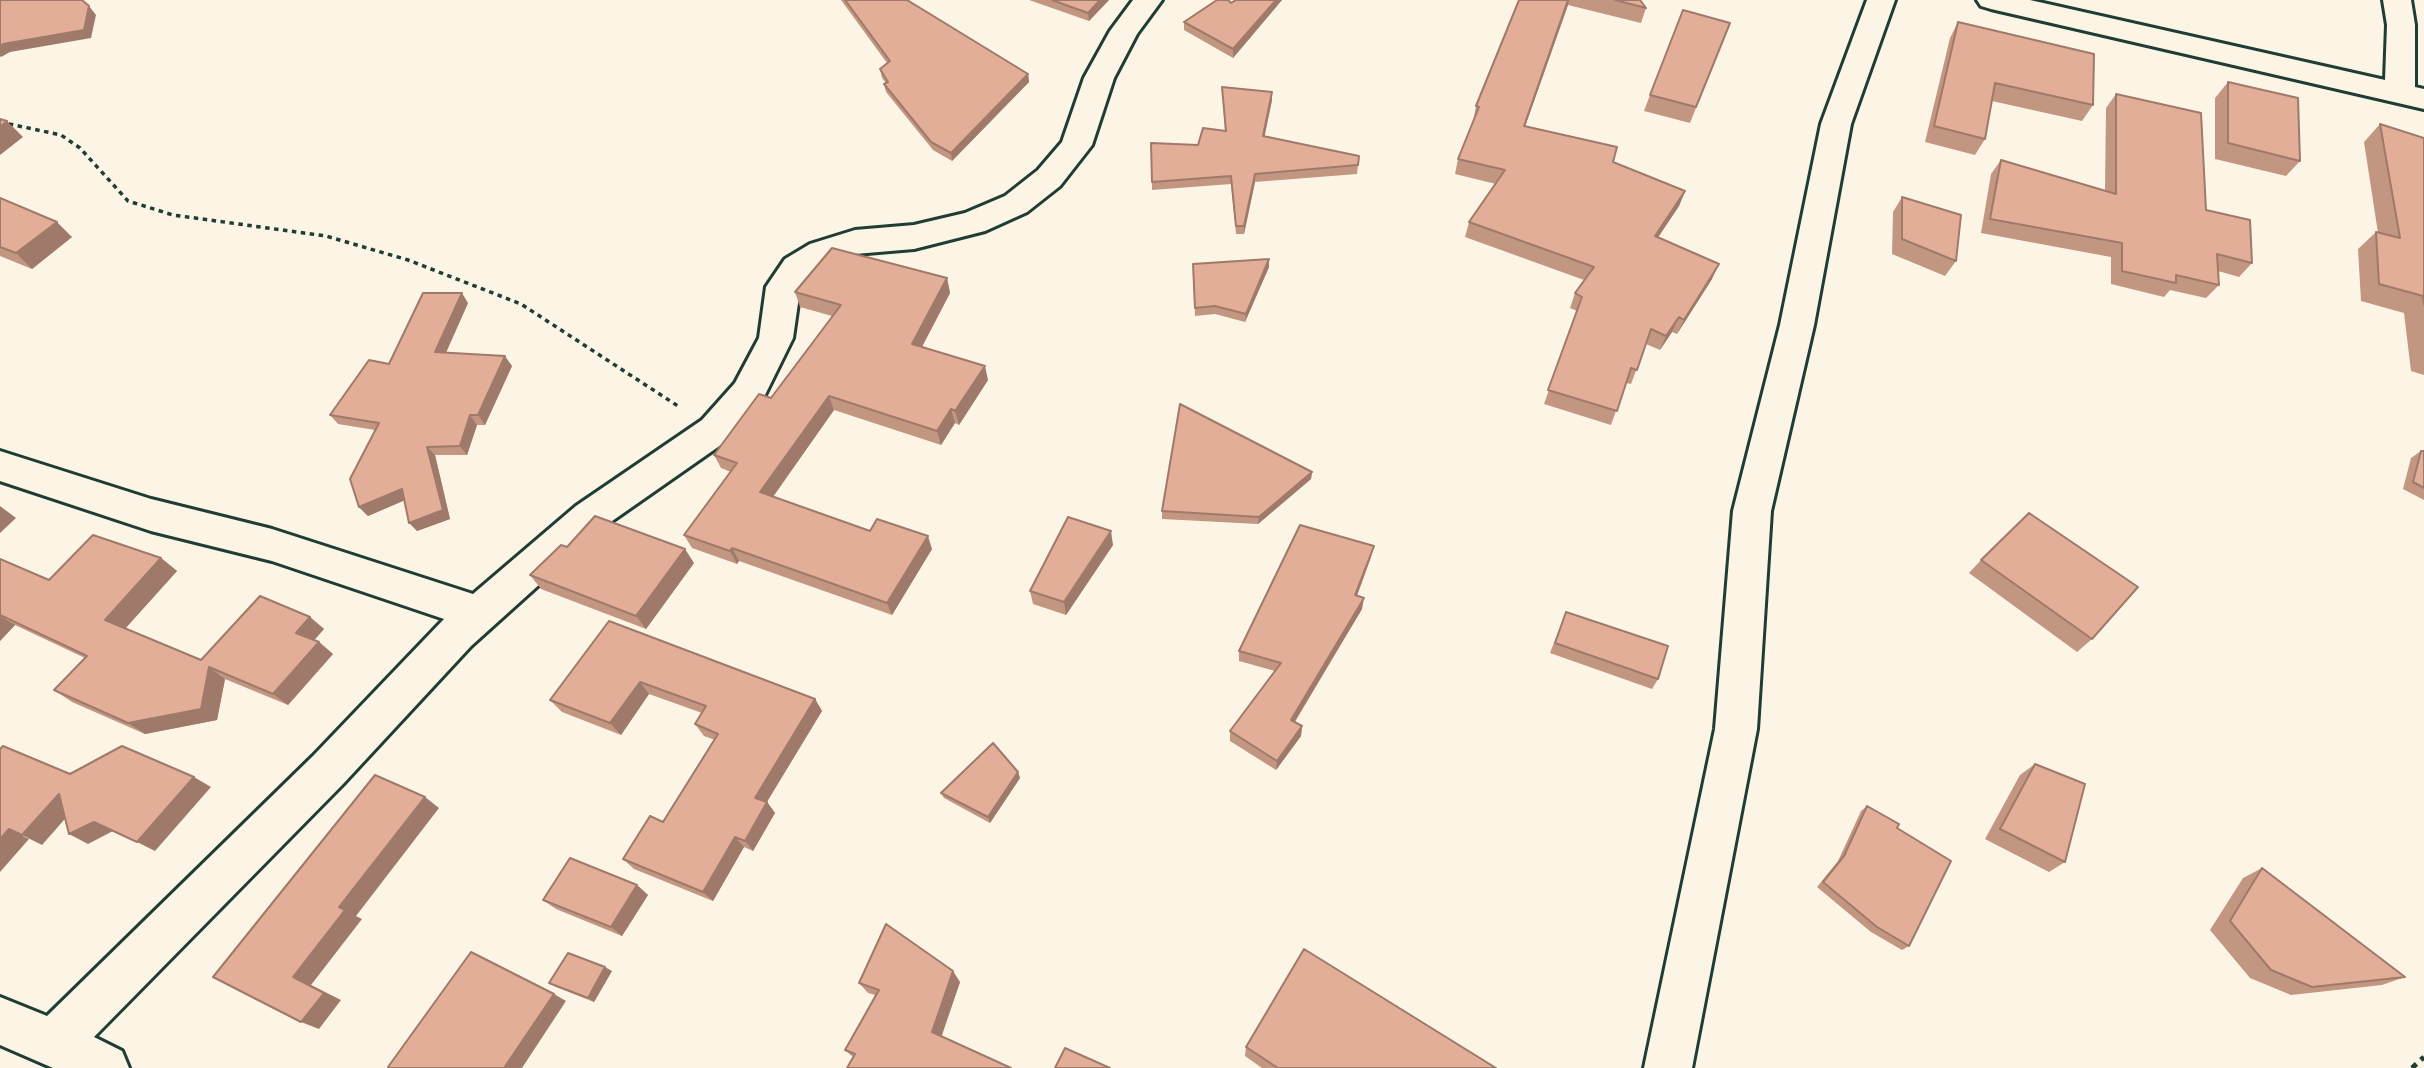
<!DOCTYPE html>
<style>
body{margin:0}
canvas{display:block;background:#fcf5e5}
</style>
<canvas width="2424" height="1068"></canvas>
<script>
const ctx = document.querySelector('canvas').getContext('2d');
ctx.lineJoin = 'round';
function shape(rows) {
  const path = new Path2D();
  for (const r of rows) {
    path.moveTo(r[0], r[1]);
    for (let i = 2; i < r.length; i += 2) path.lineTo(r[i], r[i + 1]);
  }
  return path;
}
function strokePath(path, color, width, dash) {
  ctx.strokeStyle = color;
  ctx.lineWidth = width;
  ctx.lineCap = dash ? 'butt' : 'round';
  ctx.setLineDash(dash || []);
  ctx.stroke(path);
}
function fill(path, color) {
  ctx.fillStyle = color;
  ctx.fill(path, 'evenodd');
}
const pathFar1 = shape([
 [0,122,61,135,80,148,128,201,173,215,326,236,408,260,521,304,681,408]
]);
const path = shape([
 [2412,1068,2424,1057]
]);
const minor = shape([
 [1133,0,1162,0,1137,34,1114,78,1092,145,1060,186,1027,212,985,231,914,249,855,254,834,260,809,277,800,289,793,338,761,403,728,440,602,528,471,646,343,784,94,1037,122,1051,129,1068,53,1068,0,1045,0,997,47,1016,313,756,444,619,272,561,151,531,0,481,0,451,151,499,272,529,473,594,576,506,702,420,735,383,759,338,766,287,785,259,810,244,855,230,914,225,965,213,1005,196,1038,170,1062,142,1084,78,1110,31,1133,0],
 [1867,0,1895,0,1851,124,1814,325,1771,511,1757,729,1692,1068,1644,1068,1715,729,1733,511,1780,325,1821,124,1867,0],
 [1977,0,2030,0,2385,80,2387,25,2383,0,2411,0,2415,25,2415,87,2424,89,2424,109,1991,9,1981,6,1977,0]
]);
const wall = shape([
 [841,0,907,0,1028,74,1029,82,952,161,933,150,886,92,884,84,886,83,882,78,880,69,887,63],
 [1029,0,1109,0,1089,21],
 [1236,0,1282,0,1233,58,1184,30,1184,22],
 [1519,0,1640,0,1646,8,1641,23,1568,5,1525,126,1685,191,1679,206,1658,237,1712,279,1677,334,1672,332,1660,350,1646,344,1631,384,1626,383,1611,425,1544,404,1577,311,1570,308,1575,293,1584,280,1465,237,1469,222,1496,184,1455,174,1458,159,1473,122,1476,106],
 [1958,22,2093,105,2082,121,1992,101,1985,139,1975,155,1925,142,1950,38],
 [1730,23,1690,123,1644,111,1650,95],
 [2228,82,2300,161,2286,176,2215,159,2215,98],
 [1222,87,1272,100,1264,136,1359,156,1357,174,1255,182,1244,234,1236,234,1231,184,1152,190,1152,182,1198,145,1225,131],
 [2116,94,2206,210,2252,263,2239,277,2218,271,2219,285,2206,298,2170,290,2164,297,2111,284,2111,257,1981,233,1991,174,2001,160,2105,191,2106,108],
 [2380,124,2424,138,2424,375,2411,371,2404,313,2361,301,2358,249,2376,232,2378,233,2364,142],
 [1902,197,1956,261,1945,276,1892,254,1893,212],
 [0,198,72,237,32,269,0,256],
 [1193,264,1269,267,1245,322,1215,314,1195,316],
 [947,278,950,293,922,347,988,380,959,425,955,423,941,445,834,410,773,497,870,531,932,549,892,615,739,561,737,564,692,548,684,535,731,472,721,468,714,455,771,398,832,316,800,307,795,292],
 [468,303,446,353,512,366,485,425,477,425,467,455,435,455,450,519,417,531,405,500,368,516,359,507,375,430,338,424,330,415,389,364],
 [2421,451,2424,451,2424,500,2403,489,2411,458],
 [1312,472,1311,479,1258,524,1162,519,1162,511],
 [1113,545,1066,615,1033,604,1030,591],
 [567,547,694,563,646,629,541,589,530,575],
 [1371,557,1357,596,1362,609,1295,722,1302,726,1301,736,1276,770,1230,741,1230,731,1275,671,1239,661,1239,651],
 [161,558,177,571,125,629,201,660,310,617,324,629,314,640,319,642,333,654,288,705,225,679,217,720,145,734,72,702,54,690,85,658,15,625,0,641,0,559,49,580],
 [1981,560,2092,639,2077,652,1969,573],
 [1566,612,1658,679,1652,689,1550,653],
 [609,621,815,699,822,711,767,802,775,813,753,851,744,847,713,901,634,869,623,859,663,822,715,740,704,736,695,724,702,713,649,694,621,735,562,712,550,700],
 [2035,764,2065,862,2049,872,1985,839,2020,775],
 [1018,772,1020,778,990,823,944,798,941,793],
 [1867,806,1897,828,1909,946,1902,950,1871,932,1817,887,1838,861,1861,811],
 [2262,868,2405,977,2382,985,2291,995,2250,978,2210,930,2243,878],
 [637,885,648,895,622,936,556,909,543,900],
 [612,971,594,1002,556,987,549,983],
 [960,982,941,1036,853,1057,845,1050,875,995,868,993,859,983],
 [1246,1047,1496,1068,1262,1068,1245,1056]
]);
const shadedWall = shape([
 [1100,0,1109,0,1089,21,1088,13],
 [1276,0,1282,0,1233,58,1233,49],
 [1568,0,1569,0,1568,5,1520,141,1524,126],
 [89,6,96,15,91,38,10,52,1,57,0,56,0,46],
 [1028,74,1029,82,952,161,951,153],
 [1272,92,1272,100,1263,144,1263,136],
 [7,121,23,137,0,155,0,127],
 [1255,174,1255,182,1244,234,1244,226],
 [1685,191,1679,206,1649,251,1655,236],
 [57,222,72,237,32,269,16,253],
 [1269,259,1269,267,1245,322,1246,314],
 [1719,264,1712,279,1677,334,1684,320],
 [947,278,950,293,916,358,912,344],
 [462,293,468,303,442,361,435,352],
 [1679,317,1672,332,1660,350,1666,336],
 [505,356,512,366,485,425,478,415],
 [985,366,988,380,959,425,955,411],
 [829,396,834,410,767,505,760,492],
 [951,409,955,423,941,445,937,431],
 [470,415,477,425,467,455,460,446],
 [427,447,435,455,450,519,417,531,409,523],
 [1312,472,1311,479,1258,524,1259,517],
 [402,489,410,498,368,516,359,507],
 [0,506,16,518,0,533],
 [1111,531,1113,545,1066,615,1064,602],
 [928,536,932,549,892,615,887,603],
 [1374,546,1371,557,1353,606,1355,595],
 [732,548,739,561,737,564,730,551],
 [685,549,694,563,646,629,636,616],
 [161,558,177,571,122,632,105,620],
 [1364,598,1362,609,1290,729,1291,720],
 [0,616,15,625,0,641],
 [310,617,324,629,310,645,296,633],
 [319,642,333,654,288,705,273,694],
 [209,667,225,679,217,720,145,734,128,723],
 [640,682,649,694,621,735,610,723],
 [815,699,822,711,763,808,755,798],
 [1302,726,1301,736,1276,770,1277,761],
 [1018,772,1020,778,990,823,988,817],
 [194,777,211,787,155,851,137,842],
 [59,794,78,804,42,845,22,835],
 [425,797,439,808,356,916,362,919,311,985,341,1000,319,1029,301,1022,293,977,339,907],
 [767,802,775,813,753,851,745,841],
 [94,822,113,831,88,844,69,834],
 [9,829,29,839,0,872,0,839],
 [735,837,744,847,713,901,703,892],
 [637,885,648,895,622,936,611,927],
 [605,967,612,971,594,1002,588,998],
 [953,971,960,982,940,1041,932,1032],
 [554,994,566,1001,522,1068,504,1068]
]);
const building = shape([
 [0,0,82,0,89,6,84,30,3,44,0,46,0,0],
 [845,0,907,0,1028,74,951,153,931,142,884,84,888,82,880,69,890,61,845,0],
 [1052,0,1100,0,1088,13,1052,0],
 [1217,0,1228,0,1231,3,1236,0,1276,0,1233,49,1184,22,1217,0],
 [1519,0,1568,0,1524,126,1617,147,1613,162,1685,191,1655,236,1719,264,1684,320,1679,317,1666,336,1651,329,1637,370,1631,368,1617,411,1548,390,1582,297,1575,293,1594,267,1469,222,1505,170,1458,159,1479,107,1476,106,1519,0],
 [1615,0,1640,0,1646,8,1615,0],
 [1683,10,1730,23,1696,107,1650,95,1683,10],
 [1958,22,2094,54,2093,105,1995,83,1985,139,1934,126,1958,22],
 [2228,82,2298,98,2300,161,2228,143,2228,82],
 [1222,87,1272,92,1263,136,1359,156,1358,165,1255,174,1244,226,1236,226,1231,176,1152,182,1151,143,1198,145,1203,128,1226,131,1222,87],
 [2116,94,2201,113,2206,210,2250,220,2252,263,2217,254,2219,285,2176,275,2176,283,2122,271,2122,243,1990,219,2001,160,2116,194,2116,94],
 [0,119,7,121,0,127,0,119],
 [2380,124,2424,138,2424,305,2423,296,2379,284,2376,232,2400,238,2380,124],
 [1902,197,1961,215,1956,261,1902,239,1902,197],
 [0,198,57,222,16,253,0,247,0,198],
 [832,248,947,278,912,344,985,366,955,411,951,409,937,431,829,396,760,492,870,531,877,519,928,536,887,603,732,548,730,551,684,535,737,463,714,455,759,394,771,398,841,305,795,292,832,248],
 [1269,259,1246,314,1215,306,1195,308,1193,264,1269,259],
 [423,293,462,293,435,352,505,356,478,415,470,415,460,446,427,447,443,510,409,523,402,489,359,507,350,479,379,423,330,415,369,360,389,364,423,293],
 [1180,404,1312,472,1259,517,1162,511,1180,404],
 [2421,451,2424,451,2424,488,2413,482,2421,451],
 [2029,513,2138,587,2092,639,1981,560,2029,513],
 [595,516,685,549,636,616,530,575,561,545,567,547,595,516],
 [1068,517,1111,531,1064,602,1030,591,1068,517],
 [1300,525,1374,546,1355,595,1364,598,1291,720,1302,726,1277,761,1230,731,1281,663,1239,651,1300,525],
 [93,535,161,558,105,620,201,660,260,596,310,617,296,633,319,642,273,694,209,667,201,709,128,723,54,690,87,656,0,615,0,559,49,580,93,535],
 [1566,612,1668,646,1658,679,1555,643,1566,612],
 [609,621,815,699,755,798,767,802,745,841,735,837,703,892,623,859,650,816,663,822,718,734,695,724,706,706,640,682,610,723,550,700,609,621],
 [993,743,1018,772,988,817,941,793,993,743],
 [3,746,70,774,122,746,194,777,137,842,94,822,69,834,59,794,22,835,9,829,0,839,0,749,3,746],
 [2035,764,2085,784,2065,862,2000,829,2035,764],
 [375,775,425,797,339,907,345,910,293,977,324,993,301,1022,213,977,375,775],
 [1867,806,1899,824,1897,828,1951,861,1909,946,1877,927,1823,882,1844,856,1867,806],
 [570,858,637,885,611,927,543,900,570,858],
 [2262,868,2405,977,2312,987,2271,970,2230,921,2262,868],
 [886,924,953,971,932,1032,1011,1068,847,1068,855,1054,845,1050,879,990,859,983,886,924],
 [1304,949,1496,1068,1278,1068,1246,1047,1304,949],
 [471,952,554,994,504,1068,390,1068,388,1067,471,952],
 [568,953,605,967,588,998,549,983,568,953],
 [1065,1048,1110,1068,1055,1068,1065,1048]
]);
strokePath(minor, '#1f3d34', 6);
strokePath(pathFar1, '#1f3d34', 3.5, [4.5, 4.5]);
strokePath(path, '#1f3d34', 5, [6, 6]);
fill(minor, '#fcf5e5');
fill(wall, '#c39682');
fill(shadedWall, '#9f7a6a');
fill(building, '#e3ae97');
strokePath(building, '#9f7a6a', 2);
</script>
